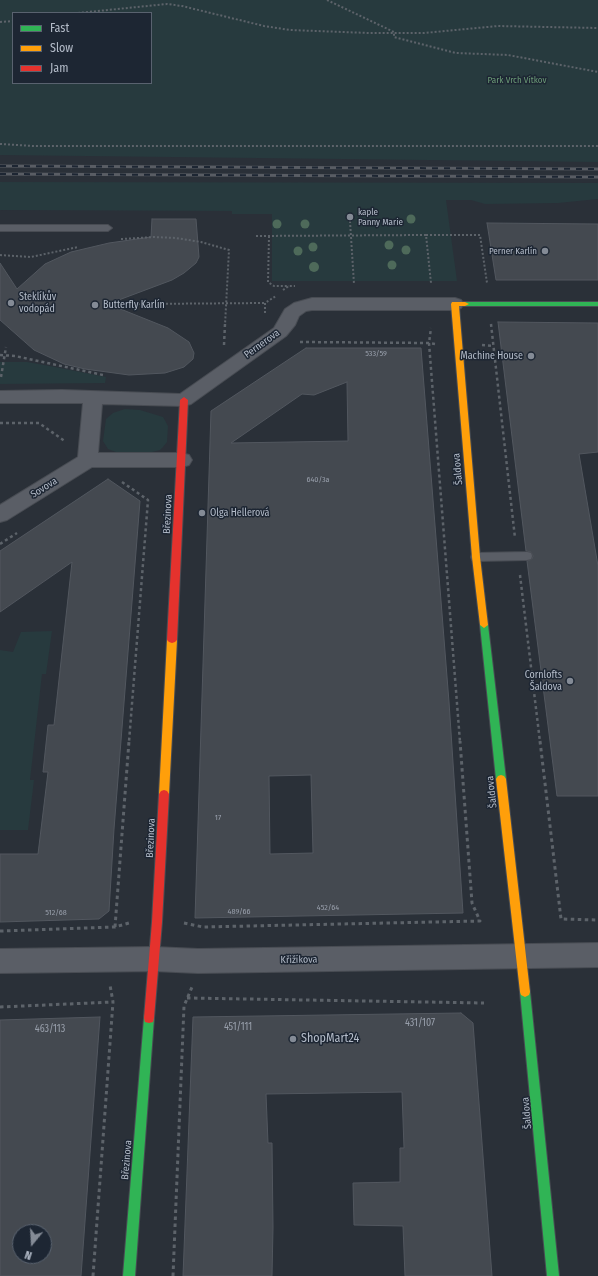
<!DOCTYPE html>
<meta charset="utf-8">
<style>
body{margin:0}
#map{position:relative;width:598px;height:1276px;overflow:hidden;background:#2a3038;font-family:"Fira Sans Condensed",sans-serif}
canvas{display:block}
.legend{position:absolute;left:12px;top:12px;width:140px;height:72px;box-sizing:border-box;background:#1d2633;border:1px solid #59626f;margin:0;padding:5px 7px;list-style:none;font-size:12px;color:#b4bcc9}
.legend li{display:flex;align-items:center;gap:8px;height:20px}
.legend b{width:20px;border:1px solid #59626f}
.north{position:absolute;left:12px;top:1224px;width:40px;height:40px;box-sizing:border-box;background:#1d2633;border:1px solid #59626f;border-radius:50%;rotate:198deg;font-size:11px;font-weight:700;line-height:16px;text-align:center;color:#b4bcc9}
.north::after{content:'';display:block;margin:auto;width:14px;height:18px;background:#848b96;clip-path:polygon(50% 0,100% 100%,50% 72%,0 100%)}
</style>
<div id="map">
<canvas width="598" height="1276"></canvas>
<ul class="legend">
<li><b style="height:5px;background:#30b455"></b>Fast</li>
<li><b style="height:5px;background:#ff9f0a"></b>Slow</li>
<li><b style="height:5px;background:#e5322d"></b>Jam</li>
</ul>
<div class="north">N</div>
</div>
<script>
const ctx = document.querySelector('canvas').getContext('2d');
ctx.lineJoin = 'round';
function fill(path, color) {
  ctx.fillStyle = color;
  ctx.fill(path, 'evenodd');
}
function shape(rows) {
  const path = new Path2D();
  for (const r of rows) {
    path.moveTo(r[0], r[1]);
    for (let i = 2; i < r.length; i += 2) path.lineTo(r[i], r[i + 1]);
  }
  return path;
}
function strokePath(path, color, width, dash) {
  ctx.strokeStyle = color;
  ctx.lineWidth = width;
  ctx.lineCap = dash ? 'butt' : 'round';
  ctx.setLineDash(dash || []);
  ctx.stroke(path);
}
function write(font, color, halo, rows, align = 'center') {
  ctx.font = font + ' "Fira Sans Condensed",sans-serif';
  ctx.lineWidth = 3;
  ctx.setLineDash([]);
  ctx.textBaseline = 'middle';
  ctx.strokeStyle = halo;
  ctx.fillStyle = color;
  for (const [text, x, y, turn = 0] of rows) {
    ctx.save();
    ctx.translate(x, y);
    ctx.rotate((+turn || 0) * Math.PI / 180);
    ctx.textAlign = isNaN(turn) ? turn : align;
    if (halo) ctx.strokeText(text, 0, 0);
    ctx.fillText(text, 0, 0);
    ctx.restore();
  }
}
const green = shape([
 [0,0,598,0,598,162,0,155],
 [13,13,151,13,151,83,13,83],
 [0,182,598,183,598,199,558,203,485,204,471,200,446,200,457,281,272,281,272,214,232,214,232,211,0,210],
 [0,362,27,362,55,367,106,377,105,383,0,384],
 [125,409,140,410,163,417,168,426,167,442,163,447,160,450,148,453,116,452,108,449,103,441,106,419,113,413],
 [52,631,46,674,42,674,30,780,34,780,28,830,0,830,0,650,13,652,21,632]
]);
const building = shape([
 [152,219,196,219,199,257,196,263,184,273,172,280,108,304,168,328,189,342,194,353,193,359,184,367,165,373,129,375,85,369,64,364,34,350,0,320,0,263,17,289,45,264,71,252,109,243,151,237,152,219],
 [487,223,598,224,598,280,496,280,487,223],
 [498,322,598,323,598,452,579,454,598,566,598,796,557,796,527,561,532,559,533,556,531,552,526,551,498,322],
 [306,348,421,348,449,702,463,913,195,918,211,411,306,348],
 [347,382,348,441,231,443,302,394,314,395,347,382],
 [311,775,313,853,270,854,269,776,311,775],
 [108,479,140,501,114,829,109,911,99,919,0,922,0,854,38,854,48,772,43,772,48,725,54,725,72,562,0,612,0,551,108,479],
 [461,1013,473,1023,492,1276,405,1276,403,1226,354,1225,353,1183,400,1182,400,1148,404,1148,402,1092,266,1094,268,1143,272,1143,273,1227,272,1276,183,1276,193,1017,461,1013],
 [100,1017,81,1276,0,1276,0,1020,100,1017],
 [20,1232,44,1232,44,1256,20,1256,20,1232]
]);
const pathFar2 = shape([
 [327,0,394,32,394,37,456,53,508,55,598,72],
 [78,13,167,4,182,6,264,26,290,30,369,33,424,33,498,26,598,28],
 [0,22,13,21],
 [0,144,33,146,598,146],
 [350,221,354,284],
 [426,235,480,235,487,283],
 [256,236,426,235,431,283],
 [269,236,268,282,274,286,289,286],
 [121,239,154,237,176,238,201,242,229,250,225,325],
 [0,255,31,257,78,247],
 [283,290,289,286,295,286],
 [138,304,265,303],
 [265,313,265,303,276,296]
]);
const pathFar1 = shape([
 [491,324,515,538],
 [300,342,429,343,431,328],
 [435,344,429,343,460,742],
 [224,345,225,324],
 [482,345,494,346],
 [0,355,15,356,103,375],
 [1,377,6,347],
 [0,423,39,423,66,442],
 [122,482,148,500,129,742],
 [0,544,17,533],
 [520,575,540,742]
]);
const path = shape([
 [540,741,561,919,598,920],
 [184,923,203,927,480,921,472,903,460,741],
 [115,927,129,741],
 [0,931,115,927,129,923],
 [187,998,484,1003],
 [0,1007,113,1002],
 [93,1276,113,1002,110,985],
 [173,1276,184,1006,192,987]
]);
const lane = shape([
 [0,225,108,225,112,228,108,231,0,231,0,225],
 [527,552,531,553,532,556,531,559,527,560,476,561,472,560,471,557,472,554,476,553,527,552]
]);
const street = shape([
 [312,298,455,298,461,300,464,304,461,308,455,310,312,310,306,311,299,316,295,325,286,336,191,404,184,406,102,404,98,453,182,453,189,455,192,460,189,465,182,467,92,467,7,520,0,522,0,505,78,457,83,403,0,403,0,391,62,390,180,394,274,328,285,309,294,303,312,298],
 [598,943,598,967,198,973,154,971,0,973,0,949,154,947,198,949,598,943]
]);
const fast = shape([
 [462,302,598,302,598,306,465,306,461,304,462,302],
 [484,622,488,625,506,779,504,782,501,783,498,782,496,779,480,625,484,622],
 [525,987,529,989,530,992,559,1276,547,1276,520,992,521,989,525,987],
 [149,1013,153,1014,154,1018,135,1276,123,1276,144,1018,145,1014,149,1013]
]);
const slow = shape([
 [452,302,465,302,469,304,465,306,459,306,480,557,488,625,484,628,480,625,472,557,451,304,452,302],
 [172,637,175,638,177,640,169,794,167,797,164,798,161,797,159,794,167,640,169,638,172,637],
 [501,775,504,776,506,779,530,992,529,995,525,997,521,995,520,992,496,779,498,776,501,775]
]);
const jam = shape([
 [184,397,188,400,177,640,175,642,172,643,169,642,167,640,180,400,184,397],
 [164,790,167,791,169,794,162,922,154,1018,153,1022,149,1023,145,1022,144,1018,152,922,159,794,161,791,164,790]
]);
const rail = shape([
 [0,166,598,169],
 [0,174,598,177]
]);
const trees = [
 [411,219,4.5],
 [277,224,4.5],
 [305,224,4.5],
 [389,245,4.5],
 [313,247,4.5],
 [406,250,4.5],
 [298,251,4.5],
 [392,265,4.5],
 [314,267,5]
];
const markers = [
 [350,217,4,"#848b96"],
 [545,251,4,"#848b96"],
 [11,303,4,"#848b96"],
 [95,305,4,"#848b96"],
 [531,356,4,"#848b96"],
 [202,513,4,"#848b96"],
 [570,681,4,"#848b96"],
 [293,1039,4,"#848b96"]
];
const numberNames = [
 ["533/59",376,354],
 ["640/3a",318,480],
 ["17",218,818],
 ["452/64",328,908],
 ["489/66",239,912],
 ["512/68",56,913]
];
const farParknames = [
 ["Park Vrch Vítkov",517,80]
];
const farPoinames = [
 ["kaple",358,212],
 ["Panny Marie",358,222],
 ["Perner Karlín",537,251,"right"]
];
const poiNames = [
 ["Steklíkův",19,297],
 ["vodopád",19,309],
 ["Butterfly Karlín",103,305],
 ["Machine House",523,356,"right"],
 ["Olga Hellerová",210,513],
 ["Cornlofts",562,675,"right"],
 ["Šaldova",562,687,"right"]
];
const streetNames = [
 ["Pernerova",262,344,-36],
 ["Šaldova",458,469,-95],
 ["Sovova",44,488,-32],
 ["Březinova",168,514,-87],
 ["Šaldova",492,792,-96],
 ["Březinova",151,838,-87],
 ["Křižíkova",299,960,-1],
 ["Šaldova",527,1113,-95],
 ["Březinova",127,1160,-85]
];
const nearNumbernames = [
 ["431/107",420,1023],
 ["451/111",238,1027],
 ["463/113",50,1029]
];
const nearPoinames = [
 ["ShopMart24",301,1039]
];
fill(green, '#273a3e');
fill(building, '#444950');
strokePath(building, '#52575f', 1);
strokePath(lane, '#484c53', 2);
strokePath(street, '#484c53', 2);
strokePath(fast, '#484c53', 2);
strokePath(slow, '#484c53', 2);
strokePath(jam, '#484c53', 2);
strokePath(pathFar2, '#5d636a', 2, [2, 2]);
strokePath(pathFar1, '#5d636a', 2.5, [3, 3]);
strokePath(path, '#5d636a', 3, [3.5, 3.5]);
fill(lane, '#5a5e66');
fill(street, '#5a5e66');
fill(fast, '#30b455');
fill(slow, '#ff9f0a');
fill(jam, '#e5322d');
strokePath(rail, '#595d64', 3);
strokePath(rail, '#1d2633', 2, [6]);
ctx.fillStyle = '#4e6a5a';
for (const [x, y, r] of trees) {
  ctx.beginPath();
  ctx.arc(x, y, r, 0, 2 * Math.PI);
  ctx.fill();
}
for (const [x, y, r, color] of markers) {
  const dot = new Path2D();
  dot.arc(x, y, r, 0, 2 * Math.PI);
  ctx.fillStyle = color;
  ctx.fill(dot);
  strokePath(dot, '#1d2633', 1.5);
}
write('8px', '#989fab', null, numberNames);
write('9px', '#6b9a76', '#1d2633', farParknames);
write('9px', '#b4bcc9', '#1d2633', farPoinames, 'left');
write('10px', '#b4bcc9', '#1d2633', poiNames, 'left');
write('10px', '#b4bcc9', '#1d2633', streetNames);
write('10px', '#989fab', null, nearNumbernames);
write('12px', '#b4bcc9', '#1d2633', nearPoinames, 'left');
</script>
